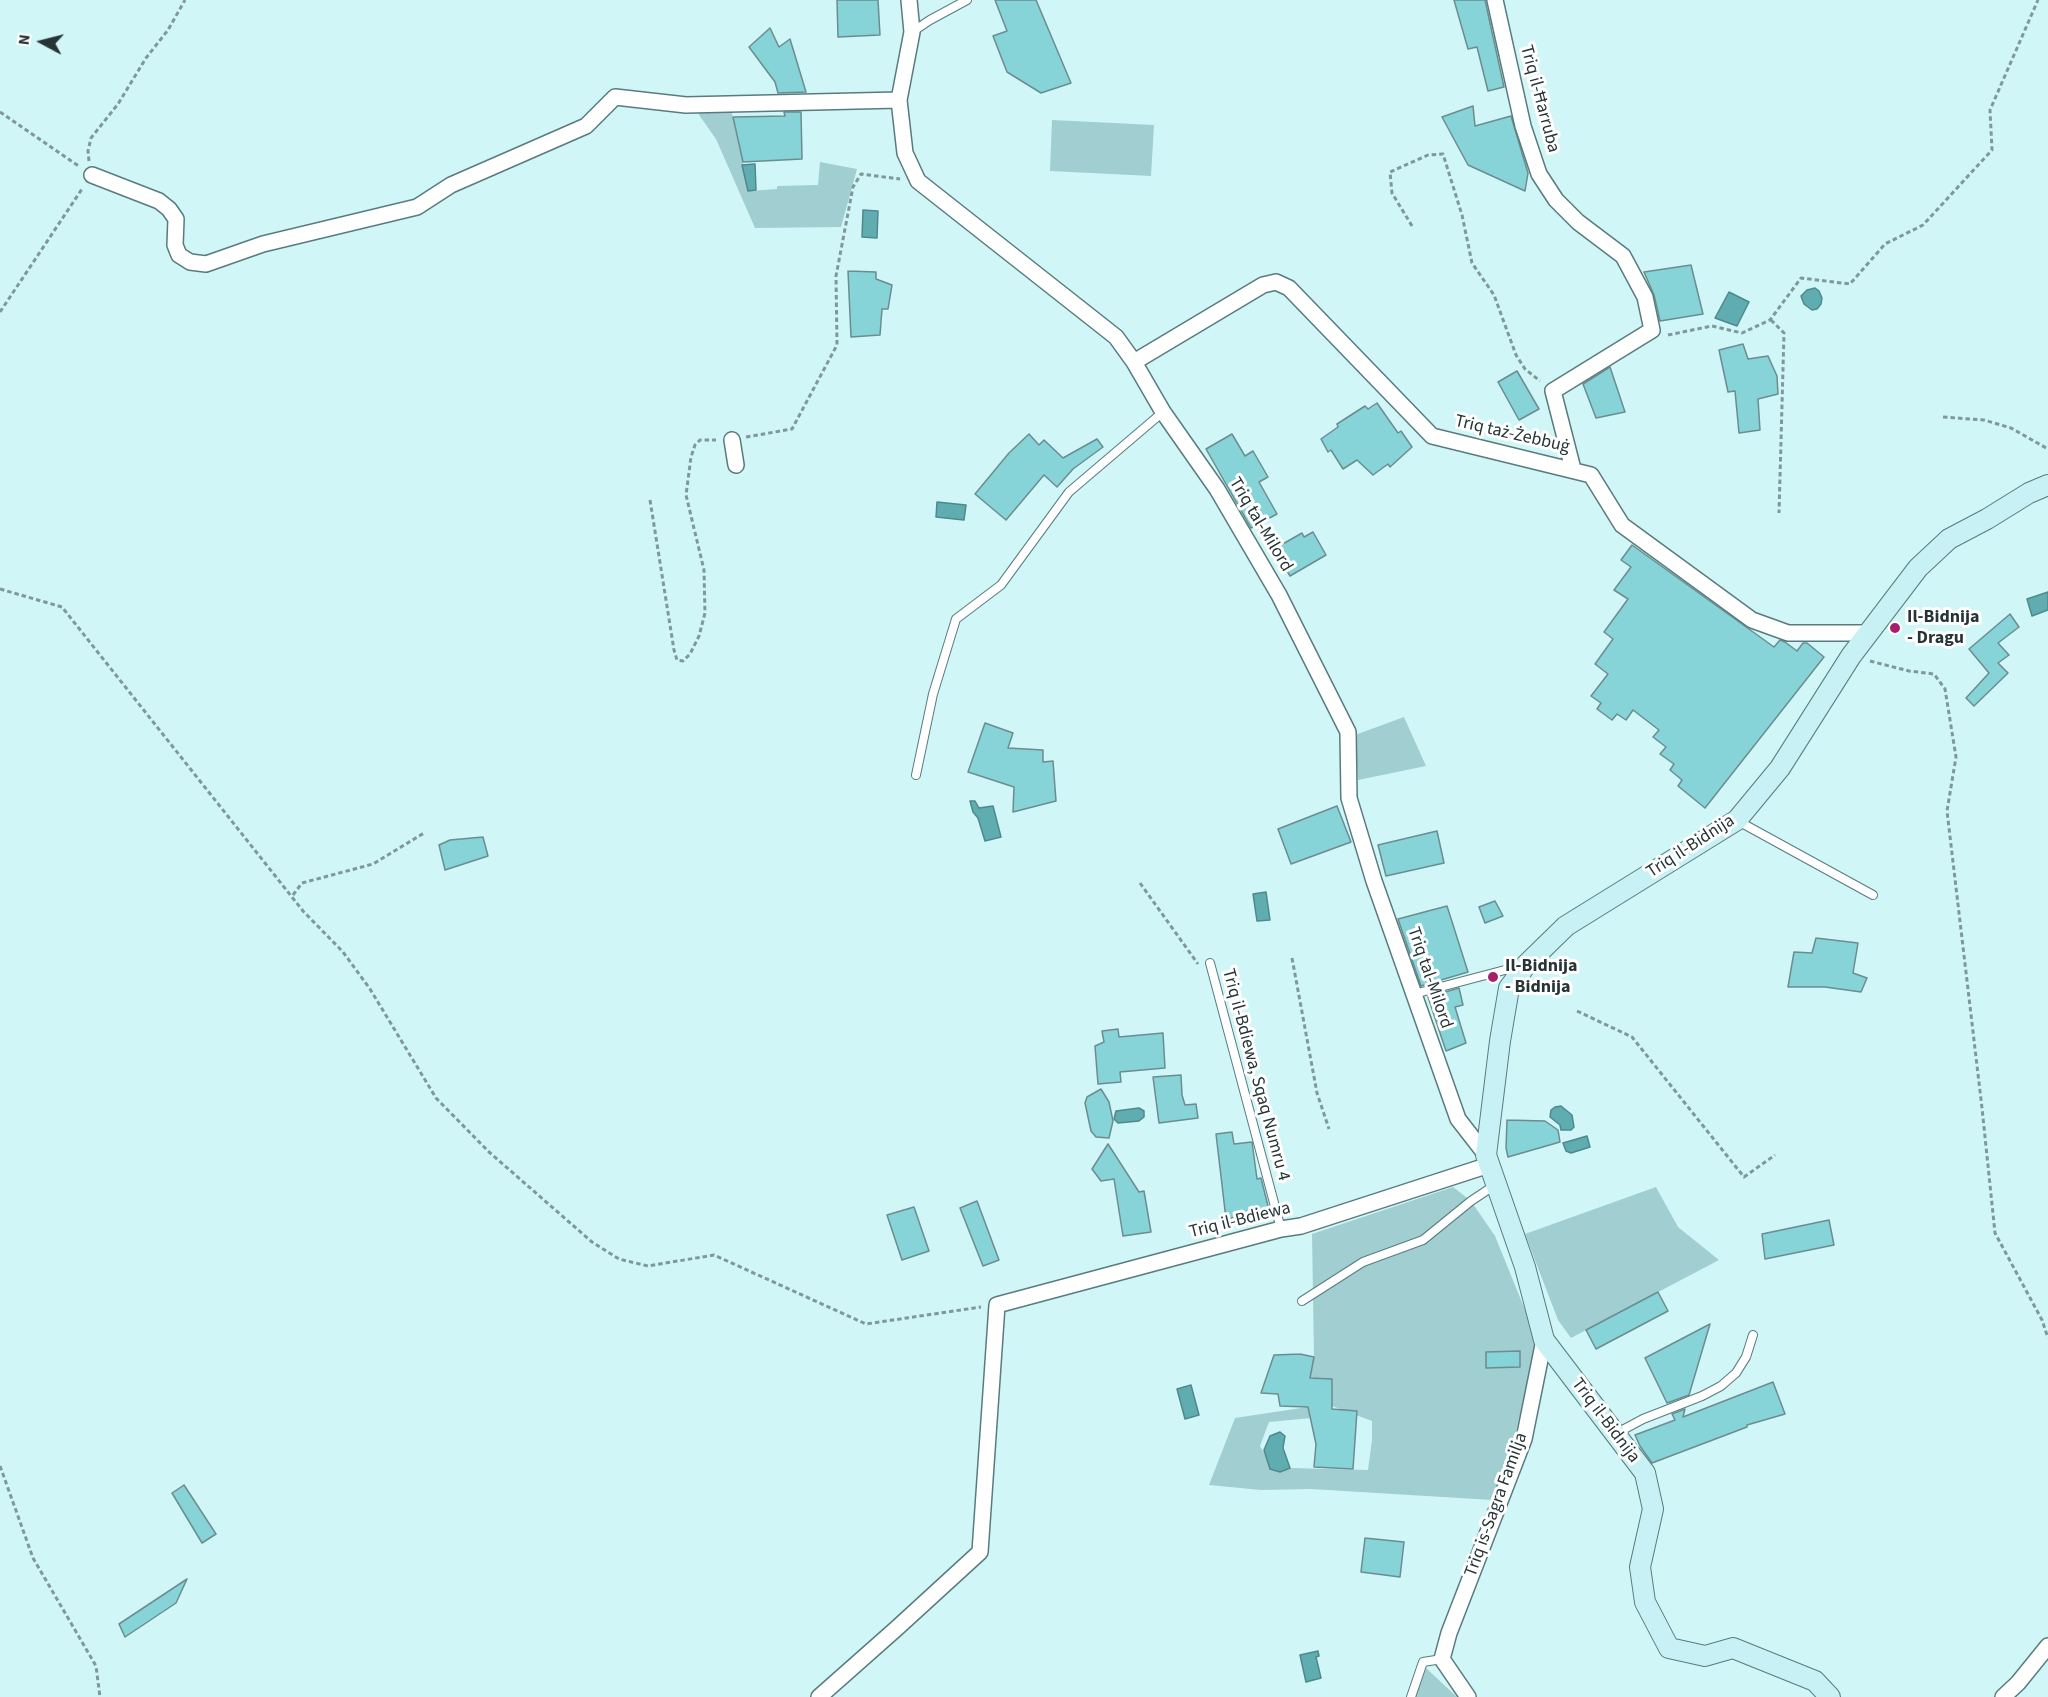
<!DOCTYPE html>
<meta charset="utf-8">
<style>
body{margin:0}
#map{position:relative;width:2048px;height:1697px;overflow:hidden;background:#d1f6f8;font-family:"Source Sans 3",sans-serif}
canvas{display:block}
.north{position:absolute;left:12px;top:12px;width:60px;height:60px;-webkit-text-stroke:4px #fff;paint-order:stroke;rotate:277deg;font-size:16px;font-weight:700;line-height:24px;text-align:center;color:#263435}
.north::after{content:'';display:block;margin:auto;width:21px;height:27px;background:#263435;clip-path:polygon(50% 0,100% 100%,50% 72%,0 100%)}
</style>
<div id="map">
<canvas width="2048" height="1697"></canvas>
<div class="north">N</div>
</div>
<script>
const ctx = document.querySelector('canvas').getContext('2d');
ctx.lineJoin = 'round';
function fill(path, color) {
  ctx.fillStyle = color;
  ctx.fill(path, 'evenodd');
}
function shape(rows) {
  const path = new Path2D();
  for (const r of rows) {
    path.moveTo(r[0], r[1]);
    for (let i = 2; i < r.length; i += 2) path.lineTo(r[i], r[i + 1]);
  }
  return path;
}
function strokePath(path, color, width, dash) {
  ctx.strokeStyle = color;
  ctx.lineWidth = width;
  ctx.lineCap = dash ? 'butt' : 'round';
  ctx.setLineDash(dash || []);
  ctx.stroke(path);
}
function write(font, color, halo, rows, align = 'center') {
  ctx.font = font + ' "Source Sans 3",sans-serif';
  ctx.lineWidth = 6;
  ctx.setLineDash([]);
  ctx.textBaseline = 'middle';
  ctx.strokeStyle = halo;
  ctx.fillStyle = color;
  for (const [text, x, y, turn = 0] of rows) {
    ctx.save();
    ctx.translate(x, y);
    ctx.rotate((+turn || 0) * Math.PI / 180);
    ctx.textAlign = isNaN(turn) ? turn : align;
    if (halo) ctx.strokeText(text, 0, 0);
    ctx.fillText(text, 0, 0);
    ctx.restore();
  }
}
const green = shape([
 [731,109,749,191,777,189,777,186,818,185,820,162,857,169,841,227,755,228,716,139,699,115,699,112],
 [1052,120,1154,125,1151,176,1050,171],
 [1404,717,1426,766,1358,780,1355,735],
 [1453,1187,1471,1201,1495,1236,1534,1332,1535,1350,1512,1448,1492,1500,1311,1489,1261,1490,1209,1485,1235,1418,1308,1407,1311,1418,1269,1422,1260,1446,1270,1463,1280,1472,1290,1468,1368,1470,1372,1440,1372,1421,1332,1406,1331,1379,1310,1378,1314,1357,1312,1234],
 [1656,1187,1678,1227,1719,1260,1571,1338,1558,1320,1525,1234],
 [1426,1668,1457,1697,1414,1697]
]);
const water = shape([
 [755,164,756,190,748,191,742,165,755,164],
 [863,210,878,211,877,238,862,237,863,210],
 [1815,288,1819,291,1822,298,1821,304,1817,309,1812,310,1804,304,1801,296,1807,290,1815,288],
 [1729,292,1749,302,1737,326,1715,318,1729,292],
 [937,502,966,505,964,520,936,517,937,502],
 [2048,592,2048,610,2032,616,2027,599,2048,592],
 [970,801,975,801,979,808,993,806,1001,837,985,841,978,818,973,812,970,801],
 [1266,892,1270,920,1257,921,1253,894,1266,892],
 [1561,1106,1572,1115,1574,1127,1571,1130,1561,1130,1560,1125,1550,1117,1551,1110,1555,1107,1561,1106],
 [1139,1108,1144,1111,1144,1117,1139,1121,1118,1123,1114,1119,1116,1111,1139,1108],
 [1587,1136,1590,1147,1571,1153,1566,1151,1563,1143,1587,1136],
 [1191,1385,1199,1415,1185,1419,1177,1389,1191,1385],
 [1280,1432,1285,1436,1283,1448,1290,1468,1280,1472,1270,1469,1264,1450,1270,1436,1280,1432],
 [1318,1651,1319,1656,1316,1657,1321,1678,1306,1682,1300,1655,1318,1651]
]);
const building = shape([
 [837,0,878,0,880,35,838,37,837,0],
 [995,0,1036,0,1071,83,1041,93,1007,72,993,36,1007,31,995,0],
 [1454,0,1485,0,1504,87,1488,91,1477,47,1468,49,1454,0],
 [770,28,779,47,790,39,806,92,778,93,775,82,749,47,770,28],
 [1473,106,1475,126,1511,116,1528,173,1525,191,1468,165,1442,117,1473,106],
 [784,112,801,112,802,159,743,162,733,117,785,116,784,112],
 [1691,265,1703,314,1660,321,1654,295,1644,272,1691,265],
 [848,271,876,272,876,279,892,285,888,309,882,309,880,335,851,337,848,271],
 [1743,344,1748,359,1768,356,1777,376,1778,394,1758,399,1760,430,1739,433,1735,391,1728,392,1719,350,1743,344],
 [1610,367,1625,412,1596,418,1583,384,1610,367],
 [1517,371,1539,409,1519,420,1498,382,1517,371],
 [1377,403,1398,433,1401,431,1412,447,1390,467,1388,464,1373,475,1357,460,1343,469,1331,450,1328,452,1321,439,1338,427,1337,424,1365,406,1368,409,1377,403],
 [1029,434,1039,445,1044,440,1063,458,1097,439,1103,447,1073,469,1057,487,1044,475,1006,520,975,494,1009,453,1029,434],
 [1232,434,1245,456,1253,451,1268,477,1259,482,1277,514,1251,528,1206,449,1232,434],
 [1313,532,1326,555,1290,576,1274,549,1302,533,1304,537,1313,532],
 [1632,545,1774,647,1780,640,1785,642,1797,651,1803,643,1807,643,1824,657,1705,808,1678,786,1682,780,1670,770,1674,764,1660,754,1666,747,1653,737,1659,730,1633,710,1626,720,1617,714,1612,720,1597,709,1601,703,1591,696,1608,674,1595,664,1613,639,1604,632,1628,599,1614,590,1631,567,1621,560,1632,545],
 [2010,614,2019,627,1998,643,2009,655,1998,663,2008,673,1974,706,1966,698,1989,673,1969,649,2010,614],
 [985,723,1013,733,1008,748,1043,750,1043,762,1053,761,1056,801,1013,812,1014,787,968,772,985,723],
 [1337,806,1351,842,1291,864,1278,829,1337,806],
 [1437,831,1444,863,1386,876,1378,845,1437,831],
 [483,837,488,856,445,870,439,845,450,840,483,837],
 [1495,901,1503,916,1485,923,1479,907,1495,901],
 [1447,906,1468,972,1421,986,1398,919,1447,906],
 [1816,938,1858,943,1853,973,1867,978,1861,992,1825,987,1788,987,1794,952,1812,953,1816,938],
 [1459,988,1463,1005,1455,1007,1466,1043,1446,1051,1428,997,1459,988],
 [1118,1029,1119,1037,1163,1033,1165,1068,1120,1072,1121,1082,1098,1084,1095,1046,1104,1042,1102,1031,1118,1029],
 [1181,1075,1182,1095,1185,1105,1196,1104,1198,1118,1159,1123,1153,1077,1181,1075],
 [1101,1089,1109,1102,1113,1121,1109,1138,1096,1137,1091,1131,1085,1103,1087,1097,1101,1089],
 [1507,1120,1545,1121,1558,1130,1560,1142,1508,1157,1506,1148,1507,1120],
 [1232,1132,1234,1144,1252,1142,1257,1179,1261,1178,1269,1210,1226,1219,1216,1134,1232,1132],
 [1108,1144,1139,1192,1144,1191,1151,1232,1123,1236,1114,1179,1101,1181,1092,1169,1108,1144],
 [977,1201,999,1260,983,1266,960,1208,977,1201],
 [914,1207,929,1251,902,1260,887,1215,914,1207],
 [1829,1220,1834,1245,1765,1259,1762,1234,1829,1220],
 [1658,1292,1668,1311,1596,1349,1586,1330,1658,1292],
 [1710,1324,1689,1395,1667,1403,1645,1358,1710,1324],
 [1520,1351,1520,1367,1486,1368,1486,1352,1520,1351],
 [1300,1354,1314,1357,1310,1378,1332,1379,1332,1409,1357,1411,1353,1469,1314,1467,1316,1444,1308,1407,1280,1406,1278,1394,1261,1393,1274,1355,1300,1354],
 [1773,1382,1785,1414,1747,1425,1747,1427,1652,1463,1640,1446,1635,1435,1675,1420,1672,1414,1685,1409,1683,1417,1773,1382],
 [184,1485,216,1534,202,1543,172,1493,184,1485],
 [1365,1538,1404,1542,1400,1577,1361,1572,1365,1538],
 [187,1579,176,1603,125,1637,119,1624,187,1579]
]);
const path = shape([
 [0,112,80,167],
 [89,161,88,151,91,138,118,104,146,58,168,30,185,0],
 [1412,226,1392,193,1390,172,1428,155,1443,154,1462,215,1472,263,1494,295,1516,355,1525,369,1540,381],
 [0,312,82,189],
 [1771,320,1784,333,1779,513],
 [1668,335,1712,326,1742,333,1770,320,1801,278,1850,284,1885,244,1923,225,1992,150,1990,110,2038,0],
 [1943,417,1984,420,2011,428,2048,449],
 [746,437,792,429,837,345,836,276,853,187,861,174,900,179],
 [650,500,674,650,677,660,683,661,690,654,699,636,705,613,704,570,686,495,691,457,695,445,700,440,716,440],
 [0,589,62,607,303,911,343,952,370,989,436,1098,489,1152,592,1242,619,1259,648,1266,714,1255,866,1324,981,1307],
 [1870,661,1909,671,1934,674,1945,689,1956,757,1947,811,1982,1108,1995,1233,2042,1320,2048,1338],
 [1140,883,1198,964],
 [293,895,302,883,373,864,424,833],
 [1292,958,1317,1093,1329,1129],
 [1577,1011,1632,1037,1744,1177,1775,1155],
 [0,1466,33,1558,96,1666,100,1697]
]);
const lane = shape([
 [912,32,930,20,967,0],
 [916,775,933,694,956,619,1001,585,1069,492,1163,412],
 [1738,821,1873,895],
 [1210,963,1281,1229],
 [1414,994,1520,966],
 [1302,1301,1363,1262,1423,1240,1471,1201,1495,1185],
 [1617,1433,1643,1419,1702,1396,1721,1386,1736,1373,1746,1357,1753,1335],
 [1411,1697,1423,1662,1442,1659]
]);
const street = shape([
 [909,0,912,32,899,100,905,153,918,181,1116,337,1134,362,1163,412,1217,489,1279,595,1348,732,1349,798,1374,881,1458,1119,1486,1155],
 [1495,0,1523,126,1539,174,1556,200,1578,222,1623,256,1645,297,1652,330,1553,391,1573,469],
 [92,175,159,201,169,209,176,219,175,245,179,255,190,262,206,264,263,244,417,207,451,185,586,126,615,97,686,105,899,100],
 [1134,362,1263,285,1276,282,1289,288,1432,436,1591,475,1622,525,1752,620,1788,633,1869,633],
 [732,440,736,465],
 [819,1697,897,1628,980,1552,997,1305,1281,1229,1301,1226,1489,1165],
 [1468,1697,1442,1659,1449,1633,1524,1439,1544,1340],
 [2003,1697,2018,1683,2048,1646]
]);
const secondary = shape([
 [1830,1697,1815,1681,1733,1648,1705,1656,1669,1648,1645,1602,1640,1567,1653,1509,1645,1473,1544,1340,1525,1267,1486,1155,1500,1041,1509,988,1526,965,1566,926,1737,820,1780,768,1851,656,1918,568,1949,539,1987,519,2029,493,2048,485]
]);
const markers = [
 [1895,628,6,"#a4206d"],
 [1493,977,6,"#a4206d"]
];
const streetNames = [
 ["Triq il-Ħarruba",1539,99,75],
 ["Triq taż-Żebbuġ",1512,435,13],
 ["Triq tal-Milord",1260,525,59],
 ["Triq il-Bidnija",1691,847,-33],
 ["Triq tal-Milord",1429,978,71],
 ["Triq il-Bdiewa, Sqaq Numru 4",1255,1075,75],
 ["Triq il-Bdiewa",1240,1221,-14],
 ["Triq il-Bidnija",1605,1421,53],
 ["Triq is-Sagra Familja",1497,1505,-70]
];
const poiNames = [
 ["Il-Bidnija",1907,618],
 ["- Dragu",1907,639],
 ["Il-Bidnija",1505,967],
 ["- Bidnija",1505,988]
];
fill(green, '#a1ced1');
fill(water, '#60adb1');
strokePath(water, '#4f898c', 1.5);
fill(building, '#86d3d8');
strokePath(building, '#6b8d8f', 1.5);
strokePath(lane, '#597b7d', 10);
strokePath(street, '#597b7d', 18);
strokePath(secondary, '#597b7d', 22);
strokePath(path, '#7f999a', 3, [4.5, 3]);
strokePath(lane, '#fff', 8);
strokePath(street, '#fff', 15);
strokePath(secondary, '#c7f1f4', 20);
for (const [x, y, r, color] of markers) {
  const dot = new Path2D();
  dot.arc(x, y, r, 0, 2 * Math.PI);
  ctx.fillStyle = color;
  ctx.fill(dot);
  strokePath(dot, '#fff', 2);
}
write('18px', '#263435', '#fff', streetNames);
write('bold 18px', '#263435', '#fff', poiNames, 'left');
</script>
